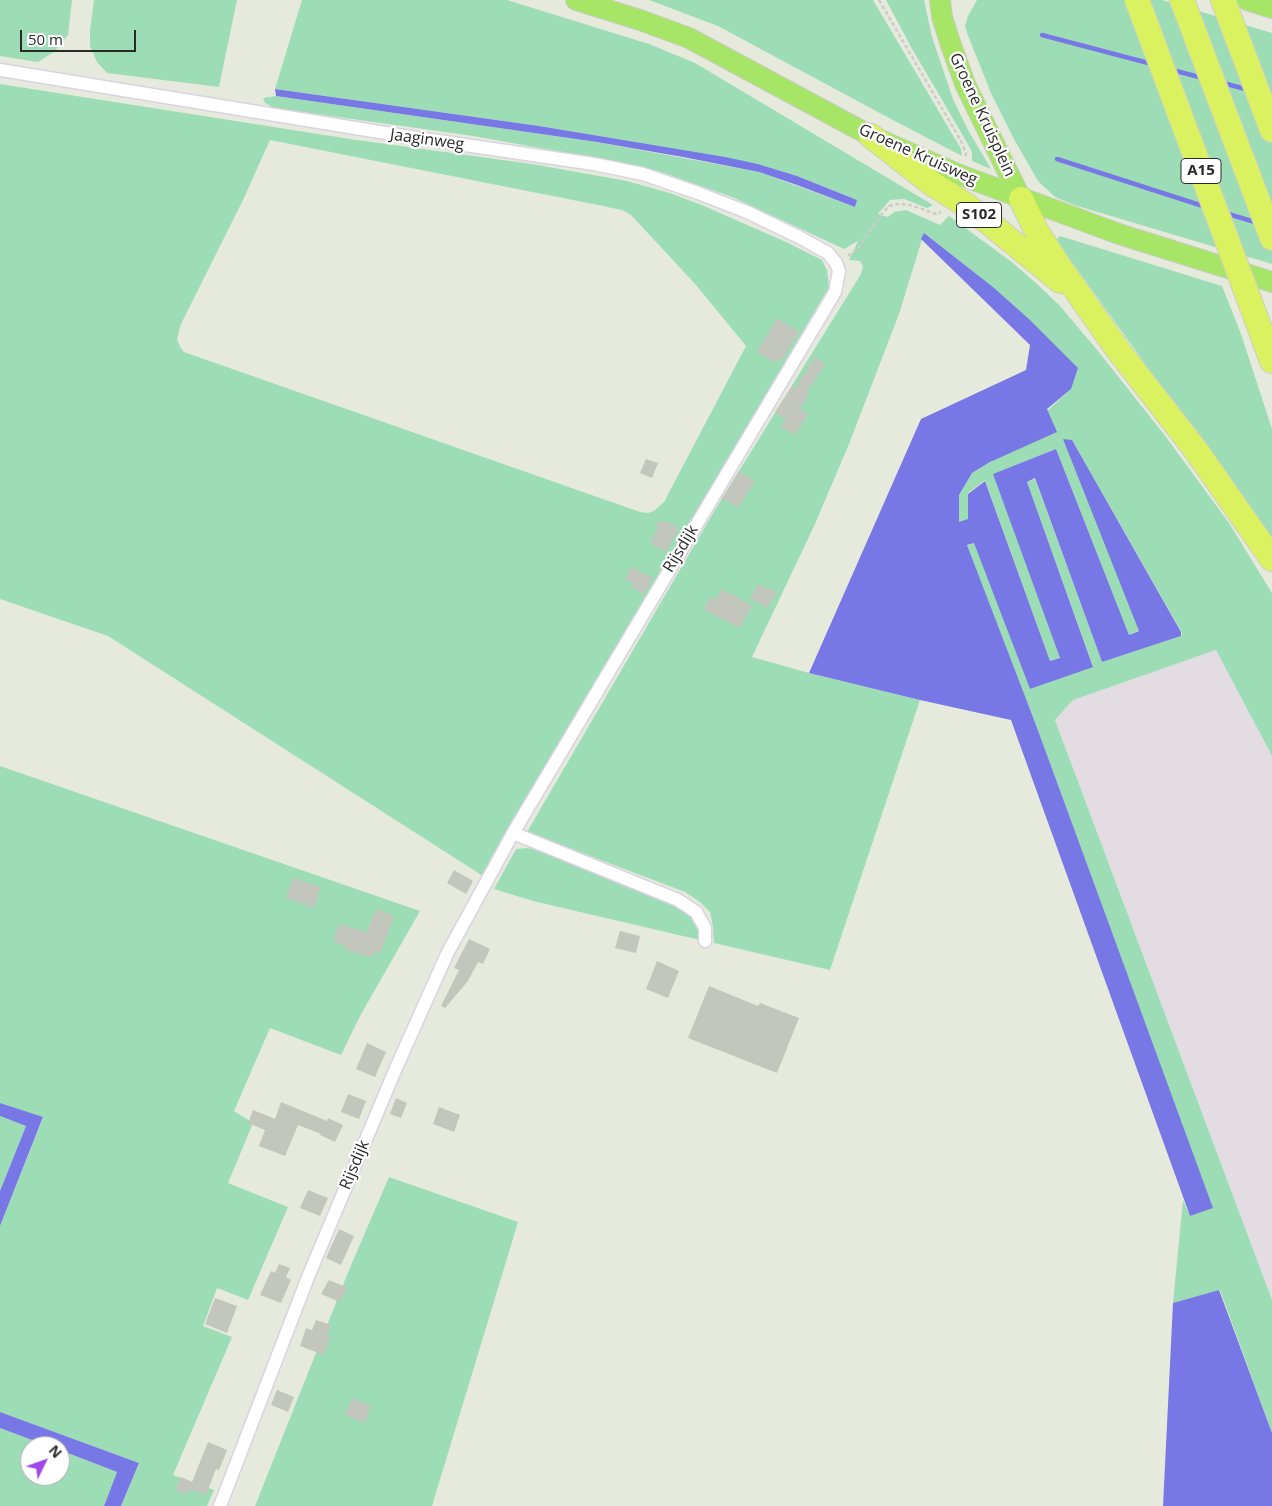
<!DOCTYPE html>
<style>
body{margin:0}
#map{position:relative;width:1272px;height:1506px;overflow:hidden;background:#e6eadc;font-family:"Open Sans",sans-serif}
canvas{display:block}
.north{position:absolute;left:20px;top:1436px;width:50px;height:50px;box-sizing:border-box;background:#fff;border:1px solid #a9a9a9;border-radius:50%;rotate:48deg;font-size:14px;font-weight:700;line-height:20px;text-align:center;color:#292929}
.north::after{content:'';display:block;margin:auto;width:18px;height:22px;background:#a148eb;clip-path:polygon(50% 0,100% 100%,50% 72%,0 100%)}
.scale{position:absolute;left:20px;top:30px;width:116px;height:22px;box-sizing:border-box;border:2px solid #292929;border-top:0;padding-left:6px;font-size:15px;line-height:18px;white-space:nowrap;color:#292929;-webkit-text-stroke:4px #fff;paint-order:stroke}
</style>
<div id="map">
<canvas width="1272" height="1506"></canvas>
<div class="north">N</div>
<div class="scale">50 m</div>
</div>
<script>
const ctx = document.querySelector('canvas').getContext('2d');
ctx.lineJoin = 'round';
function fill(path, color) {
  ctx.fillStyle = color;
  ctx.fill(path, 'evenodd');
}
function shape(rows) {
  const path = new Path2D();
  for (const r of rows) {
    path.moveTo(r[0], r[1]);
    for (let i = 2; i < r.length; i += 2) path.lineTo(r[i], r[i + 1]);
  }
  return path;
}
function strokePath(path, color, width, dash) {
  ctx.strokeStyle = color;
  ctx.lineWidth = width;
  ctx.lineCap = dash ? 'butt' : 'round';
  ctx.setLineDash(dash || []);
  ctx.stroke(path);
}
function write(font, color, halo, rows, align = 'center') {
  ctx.font = font + ' "Open Sans",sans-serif';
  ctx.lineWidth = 4.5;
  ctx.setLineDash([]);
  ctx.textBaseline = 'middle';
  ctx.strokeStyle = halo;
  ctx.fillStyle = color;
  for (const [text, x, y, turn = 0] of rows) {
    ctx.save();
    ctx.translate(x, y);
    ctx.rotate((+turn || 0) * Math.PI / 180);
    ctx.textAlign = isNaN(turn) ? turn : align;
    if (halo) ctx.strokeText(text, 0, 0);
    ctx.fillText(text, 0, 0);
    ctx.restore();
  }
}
const industrial = shape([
 [1216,650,1272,756,1272,1300,1055,720,1073,700]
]);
const green = shape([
 [0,0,72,0,68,35,54,52,38,62,0,56],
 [94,0,237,0,219,87,107,73,97,62,90,46,90,30],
 [302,0,507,0,649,44,695,63,933,205,927,208,904,199,890,200,878,214,888,217,894,212,906,210,940,225,949,216,1013,263,1037,284,1060,306,1098,351,1166,437,1229,523,1272,593,1272,756,1216,650,1073,700,1055,720,1272,1300,1272,1433,1220,1290,1173,1303,1183,1200,1190,1216,1212,1208,1036,725,967,546,975,542,1030,689,1093,666,1027,482,1035,479,1102,662,1181,636,1182,633,1072,440,1140,630,1129,635,1056,449,994,474,1060,658,1050,661,985,480,968,493,968,520,958,523,959,494,972,473,992,461,1071,389,1029,319,993,287,924,233,899,314,849,444,815,524,752,657,809,673,920,700,830,970,714,943,713,927,710,912,700,902,685,892,527,832,713,513,861,274,863,266,860,261,849,260,858,241,844,249,732,197,658,171,635,165,473,136,274,108,265,103,263,98,276,96,597,142,759,172,855,207,857,200,797,176,758,164,539,126,275,89],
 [649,0,873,0,961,149,962,156,889,118,718,26],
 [886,0,924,0,932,37,953,99,968,130,991,169,972,161,972,152,969,146,911,47],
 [977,0,1162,0,1272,33,1272,264,1074,205,1055,197,1038,181,1014,139,991,93,967,33,965,26,968,16],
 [0,84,350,139,532,164,627,181,670,193,704,206,786,242,822,260,827,270,829,287,483,876,108,636,0,599],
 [270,140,598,205,622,210,631,215,696,285,746,346,664,502,654,511,648,513,640,512,184,352,180,347,177,339,181,324,243,200],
 [1060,236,1222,286,1241,334,1272,429,1272,540,1056,240],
 [0,766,420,911,360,1016,341,1055,270,1028,234,1111,253,1123,228,1183,288,1207,248,1300,217,1288,203,1326,232,1337,173,1475,214,1490,207,1506,121,1506,139,1463,0,1412,0,1226,43,1118,0,1103],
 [527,848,538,850,555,856,679,904,698,919,700,940,533,901,494,889,516,849],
 [0,1116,26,1126,0,1191],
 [389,1177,518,1222,432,1506,255,1506,349,1270],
 [0,1428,48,1446,30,1446,30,1476,60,1476,60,1450,117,1472,104,1506,0,1506]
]);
const water = shape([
 [275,89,539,126,725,157,758,164,797,176,857,200,855,207,797,185,759,172,683,157,597,142,276,96],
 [924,233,993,287,1029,319,1078,368,1071,389,1047,409,1057,432,990,462,972,473,959,495,959,522,968,519,968,494,985,481,1050,661,1060,658,993,474,1056,449,1129,635,1139,631,1063,439,1072,440,1181,632,1181,636,1102,662,1035,478,1027,482,1093,667,1030,689,974,543,967,545,1036,725,1213,1208,1190,1216,1011,720,920,700,809,673,921,419,1026,370,1030,345,921,239],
 [0,1103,43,1117,0,1226,0,1191,26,1126,0,1116],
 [1219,1290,1272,1433,1272,1506,1163,1506,1173,1303],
 [0,1412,139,1463,121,1506,104,1506,117,1472,60,1450,60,1446,48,1446,0,1428]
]);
const stream = shape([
 [1042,35,1152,64],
 [1172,70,1203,78],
 [1223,83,1249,90],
 [1057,159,1206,207],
 [1225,213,1258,223]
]);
const building = shape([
 [777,318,799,332,781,361,777,359,775,363,757,352],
 [815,357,825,364,806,394,808,396,800,409,808,414,795,435,781,427,786,419,775,412,792,386,795,388],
 [646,459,658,463,652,478,640,473],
 [739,471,755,481,738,508,722,498],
 [665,521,679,528,666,552,650,543,658,528,656,523],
 [632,567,653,578,644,594,632,588,634,584,625,579],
 [758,584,777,592,767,608,750,598],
 [722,589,752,605,740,628,704,610,710,597,716,600],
 [454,870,473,881,466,894,447,883],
 [293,878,321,887,314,908,286,898],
 [376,909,394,916,380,954,374,952,372,958,344,949,345,946,333,941,339,924,367,932],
 [620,931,640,936,636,953,615,948],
 [469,939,490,949,483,964,478,962,468,981,445,1008,441,1006,459,970,454,968],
 [657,961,679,971,668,998,646,989],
 [709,986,758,1006,760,1003,799,1018,777,1073,688,1038],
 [367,1043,386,1052,375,1077,356,1069],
 [348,1094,366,1101,359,1119,341,1112],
 [396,1098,407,1103,401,1118,390,1114],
 [281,1102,327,1121,328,1118,343,1125,335,1142,320,1135,321,1134,298,1125,285,1156,259,1146,265,1130,248,1123,253,1110,275,1119],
 [439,1107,460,1115,454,1132,433,1124],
 [308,1190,328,1198,320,1216,300,1208],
 [339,1229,354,1236,341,1265,326,1258],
 [279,1264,290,1268,286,1277,291,1280,281,1303,260,1295,271,1271,275,1273],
 [329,1280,348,1288,340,1302,321,1294],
 [215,1298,237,1306,227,1333,205,1324],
 [316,1320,331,1325,327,1336,330,1337,324,1355,300,1346,306,1328,312,1330],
 [277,1390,294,1397,288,1412,271,1405],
 [352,1398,371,1406,365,1423,345,1415],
 [208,1442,227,1450,219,1470,216,1469,206,1495,190,1489,187,1495,175,1490,181,1477,192,1482]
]);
const path = shape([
 [879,0,961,141,966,153,965,159],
 [848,256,858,248,880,216,889,206,898,204,911,205,936,214,941,212]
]);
const minor = shape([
 [0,70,404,136,594,164,643,174,698,193,747,212,799,237,828,253,836,263,839,271,835,292,513,833,447,954,396,1068,308,1277,220,1506],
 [513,833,678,900,696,912,705,928,705,941]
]);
const primary = shape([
 [576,0,640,20,689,38,871,136,960,175,1119,234,1272,282],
 [940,0,942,17,951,45,965,84,1021,199],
 [1247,0,1272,8]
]);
const motorway = shape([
 [1182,0,1272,238],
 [1223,0,1272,130],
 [871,136,931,183,966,205,988,222,1060,281],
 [1021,199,1037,232,1059,266,1118,350,1195,449,1272,559],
 [1265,342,1272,361]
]);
const motorwayBridge = shape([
 [1137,0,1265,342]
]);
const shields = [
 [1201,171,40],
 [979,215,45]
];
const shieldNames = [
 ["A15",1201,171],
 ["S102",979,215]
];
const streetNames = [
 ["Groene Kruisplein",982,115,65],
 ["Jaaginweg",427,140,8],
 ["Groene Kruisweg",918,155,24],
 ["Rijsdijk",681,549,-59],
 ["Rijsdijk",355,1165,-67]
];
fill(industrial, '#e3dce3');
fill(green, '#9dddb6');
fill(water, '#7777e5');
strokePath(stream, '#7777e5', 4.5);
fill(building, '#c2c6bc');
strokePath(minor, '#dad2e1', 15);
strokePath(primary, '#ccc', 22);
strokePath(motorway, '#ccc', 26);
strokePath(path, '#ccc', 2.5, [4, 2.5]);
strokePath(minor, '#fff', 12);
strokePath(primary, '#a6e566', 20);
strokePath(motorway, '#daf160', 24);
strokePath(motorwayBridge, '#ccc', 26, []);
strokePath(motorwayBridge, '#daf160', 24);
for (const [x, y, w] of shields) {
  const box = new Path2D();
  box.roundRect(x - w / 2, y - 12.5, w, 25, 4);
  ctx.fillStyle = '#fff';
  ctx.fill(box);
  strokePath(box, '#292929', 1);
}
write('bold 15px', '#292929', null, shieldNames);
write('16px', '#292929', '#fff', streetNames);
</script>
